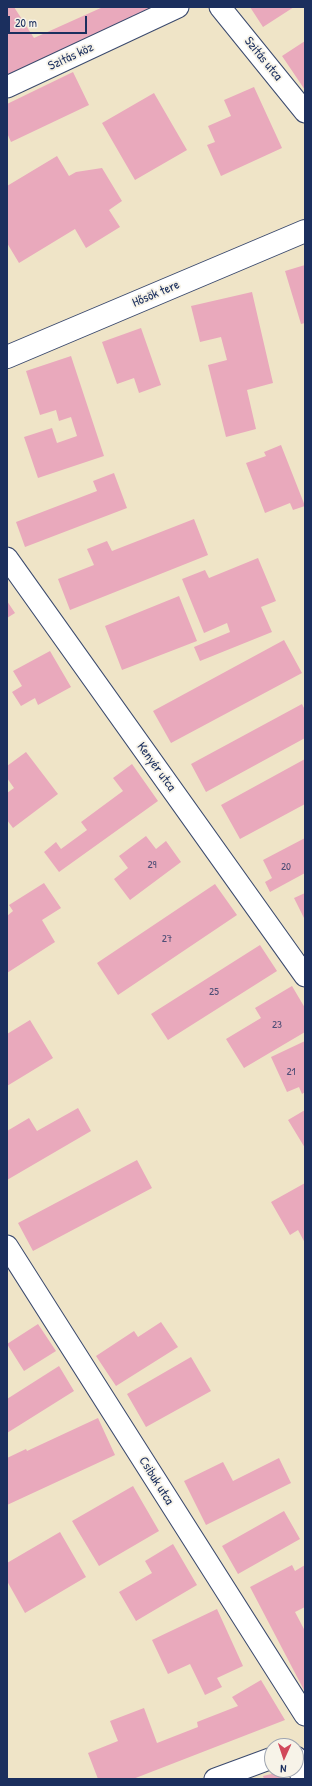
<!DOCTYPE html>
<meta charset="utf-8">
<style>
body{margin:0}
#map{position:relative;width:312px;height:1786px;overflow:hidden;background:#efe4c7;font-family:"Patrick Hand",sans-serif}
canvas{display:block}
.frame{position:absolute;inset:0;border:8px solid #1b2f5e;pointer-events:none}
.north{position:absolute;left:264px;top:1738px;width:40px;height:40px;box-sizing:border-box;background:#f7f3e8;border:1px solid #9fa5b1;border-radius:50%;rotate:183deg;font-size:11px;font-weight:700;line-height:16px;text-align:center;color:#1b2f5e}
.north::after{content:'';display:block;margin:auto;width:14px;height:18px;background:#d1495b;clip-path:polygon(50% 0,100% 100%,50% 72%,0 100%)}
.scale{position:absolute;left:8px;top:16px;width:79px;height:18px;box-sizing:border-box;border:2px solid #1b2f5e;border-top:0;padding-left:5px;font-size:12px;line-height:14px;white-space:nowrap;color:#1b2f5e;-webkit-text-stroke:3px #f7f3e8;paint-order:stroke}
</style>
<div id="map">
<canvas width="312" height="1786"></canvas>
<div class="frame"></div>
<div class="north">N</div>
<div class="scale">20 m</div>
</div>
<script>
const ctx = document.querySelector('canvas').getContext('2d');
ctx.lineJoin = 'round';
function fill(path, color) {
  ctx.fillStyle = color;
  ctx.fill(path, 'evenodd');
}
function shape(rows) {
  const path = new Path2D();
  for (const r of rows) {
    path.moveTo(r[0], r[1]);
    for (let i = 2; i < r.length; i += 2) path.lineTo(r[i], r[i + 1]);
  }
  return path;
}
function strokePath(path, color, width, dash) {
  ctx.strokeStyle = color;
  ctx.lineWidth = width;
  ctx.lineCap = dash ? 'butt' : 'round';
  ctx.setLineDash(dash || []);
  ctx.stroke(path);
}
function write(font, color, halo, rows, align = 'center') {
  ctx.font = font + ' "Patrick Hand",sans-serif';
  ctx.lineWidth = 3.5;
  ctx.setLineDash([]);
  ctx.textBaseline = 'middle';
  ctx.strokeStyle = halo;
  ctx.fillStyle = color;
  for (const [text, x, y, turn = 0] of rows) {
    ctx.save();
    ctx.translate(x, y);
    ctx.rotate((+turn || 0) * Math.PI / 180);
    ctx.textAlign = isNaN(turn) ? turn : align;
    if (halo) ctx.strokeText(text, 0, 0);
    ctx.fillText(text, 0, 0);
    ctx.restore();
  }
}
const building = shape([
 [7,7,14,7,34,38,103,7,169,7,7,79],
 [250,7,294,7,263,27],
 [305,41,305,90,282,56],
 [73,72,89,105,11,142,7,133,7,104],
 [254,87,282,148,221,176,207,145,215,142,208,126,231,116,224,100],
 [154,93,187,150,135,180,102,123],
 [57,156,69,176,76,172,102,168,122,201,109,210,120,227,86,248,75,229,19,263,7,243,7,186],
 [305,265,305,323,301,324,285,271],
 [252,292,273,383,247,390,256,429,226,437,208,365,227,360,221,337,200,342,191,306],
 [141,328,161,385,139,393,134,378,117,384,102,342],
 [71,356,104,456,38,478,24,437,52,428,57,443,77,436,71,417,59,421,56,410,40,415,26,371],
 [281,445,305,506,293,510,290,503,265,513,246,463,266,456,264,452],
 [114,473,127,508,25,547,16,522,97,491,93,481],
 [194,519,208,555,70,610,58,579,94,565,87,549,107,541,112,551],
 [258,558,276,601,261,607,272,632,200,661,194,647,230,632,227,623,204,633,182,579,205,570,209,578],
 [179,596,197,641,122,670,105,626],
 [7,601,15,613,7,618],
 [284,640,302,673,171,743,153,711],
 [50,651,71,687,38,705,35,698,21,706,12,692,22,686,13,671],
 [302,704,305,710,305,738,206,792,191,764],
 [26,752,58,794,13,828,7,820,7,793,14,788,7,778,7,766],
 [305,759,305,804,240,839,221,805],
 [132,764,158,801,59,872,44,852,56,842,61,849,87,830,81,822,123,791,113,778],
 [146,836,156,849,166,841,181,862,130,900,114,879,128,868,119,856],
 [305,838,305,873,270,892,265,882,272,878,263,860],
 [44,883,61,908,42,920,55,942,7,973,7,916,13,911,9,905],
 [215,884,237,915,118,995,97,963],
 [305,893,305,920,294,898],
 [260,945,277,971,168,1040,151,1014],
 [292,986,305,1008,305,1032,244,1068,226,1039,261,1018,255,1008],
 [30,1020,53,1058,7,1086,7,1034],
 [305,1041,305,1092,302,1094,299,1087,287,1092,271,1057],
 [78,1108,91,1131,7,1180,7,1131,29,1118,37,1131],
 [305,1110,305,1148,288,1120],
 [137,1160,152,1188,33,1251,18,1223],
 [305,1183,305,1243,298,1230,290,1235,271,1202],
 [161,1322,178,1347,116,1386,96,1356,134,1331,138,1337],
 [38,1324,56,1351,24,1371,7,1344],
 [191,1357,211,1391,146,1427,127,1394],
 [59,1366,74,1391,7,1433,7,1399],
 [98,1418,115,1455,7,1505,7,1458,26,1449,27,1451],
 [279,1458,291,1483,206,1525,184,1481,223,1462,233,1481],
 [133,1486,159,1531,99,1566,72,1521],
 [284,1511,300,1539,238,1574,222,1546],
 [60,1532,86,1577,25,1613,7,1581,7,1563],
 [173,1544,197,1585,136,1621,119,1592,152,1573,145,1561],
 [292,1565,295,1571,305,1565,305,1607,295,1612,305,1631,305,1692,250,1587],
 [217,1609,243,1666,217,1678,222,1687,205,1695,190,1664,168,1674,152,1640],
 [261,1680,285,1720,133,1779,98,1779,88,1753,118,1741,110,1721,144,1708,157,1743,198,1727,197,1722,238,1706,232,1697],
 [280,1772,282,1779,264,1779,263,1776]
]);
const minor = shape([
 [220,7,305,112],
 [7,87,178,7],
 [7,558,305,976],
 [7,1246,305,1715],
 [296,1757,302,1779],
 [215,1779,272,1758]
]);
const tertiary = shape([
 [7,357,305,231]
]);
const numberNames = [
 ["29",152,865],
 ["20",286,867],
 ["27",167,939],
 ["25",214,992],
 ["23",277,1025],
 ["21",291,1072]
];
const streetNames = [
 ["Szitás köz",71,57,-25],
 ["Szitás utca",263,59,51],
 ["Hősök tere",156,294,-23],
 ["Kenyér utca",156,767,54],
 ["Csibuk utca",156,1481,58]
];
fill(building, '#e9a9bc');
strokePath(minor, '#3b4a6e', 23);
strokePath(tertiary, '#3b4a6e', 24);
strokePath(minor, '#fff', 21);
strokePath(tertiary, '#fff', 22);
write('11px', '#4e4e76', null, numberNames);
write('13px', '#1b2f5e', '#f7f3e8', streetNames);
</script>
